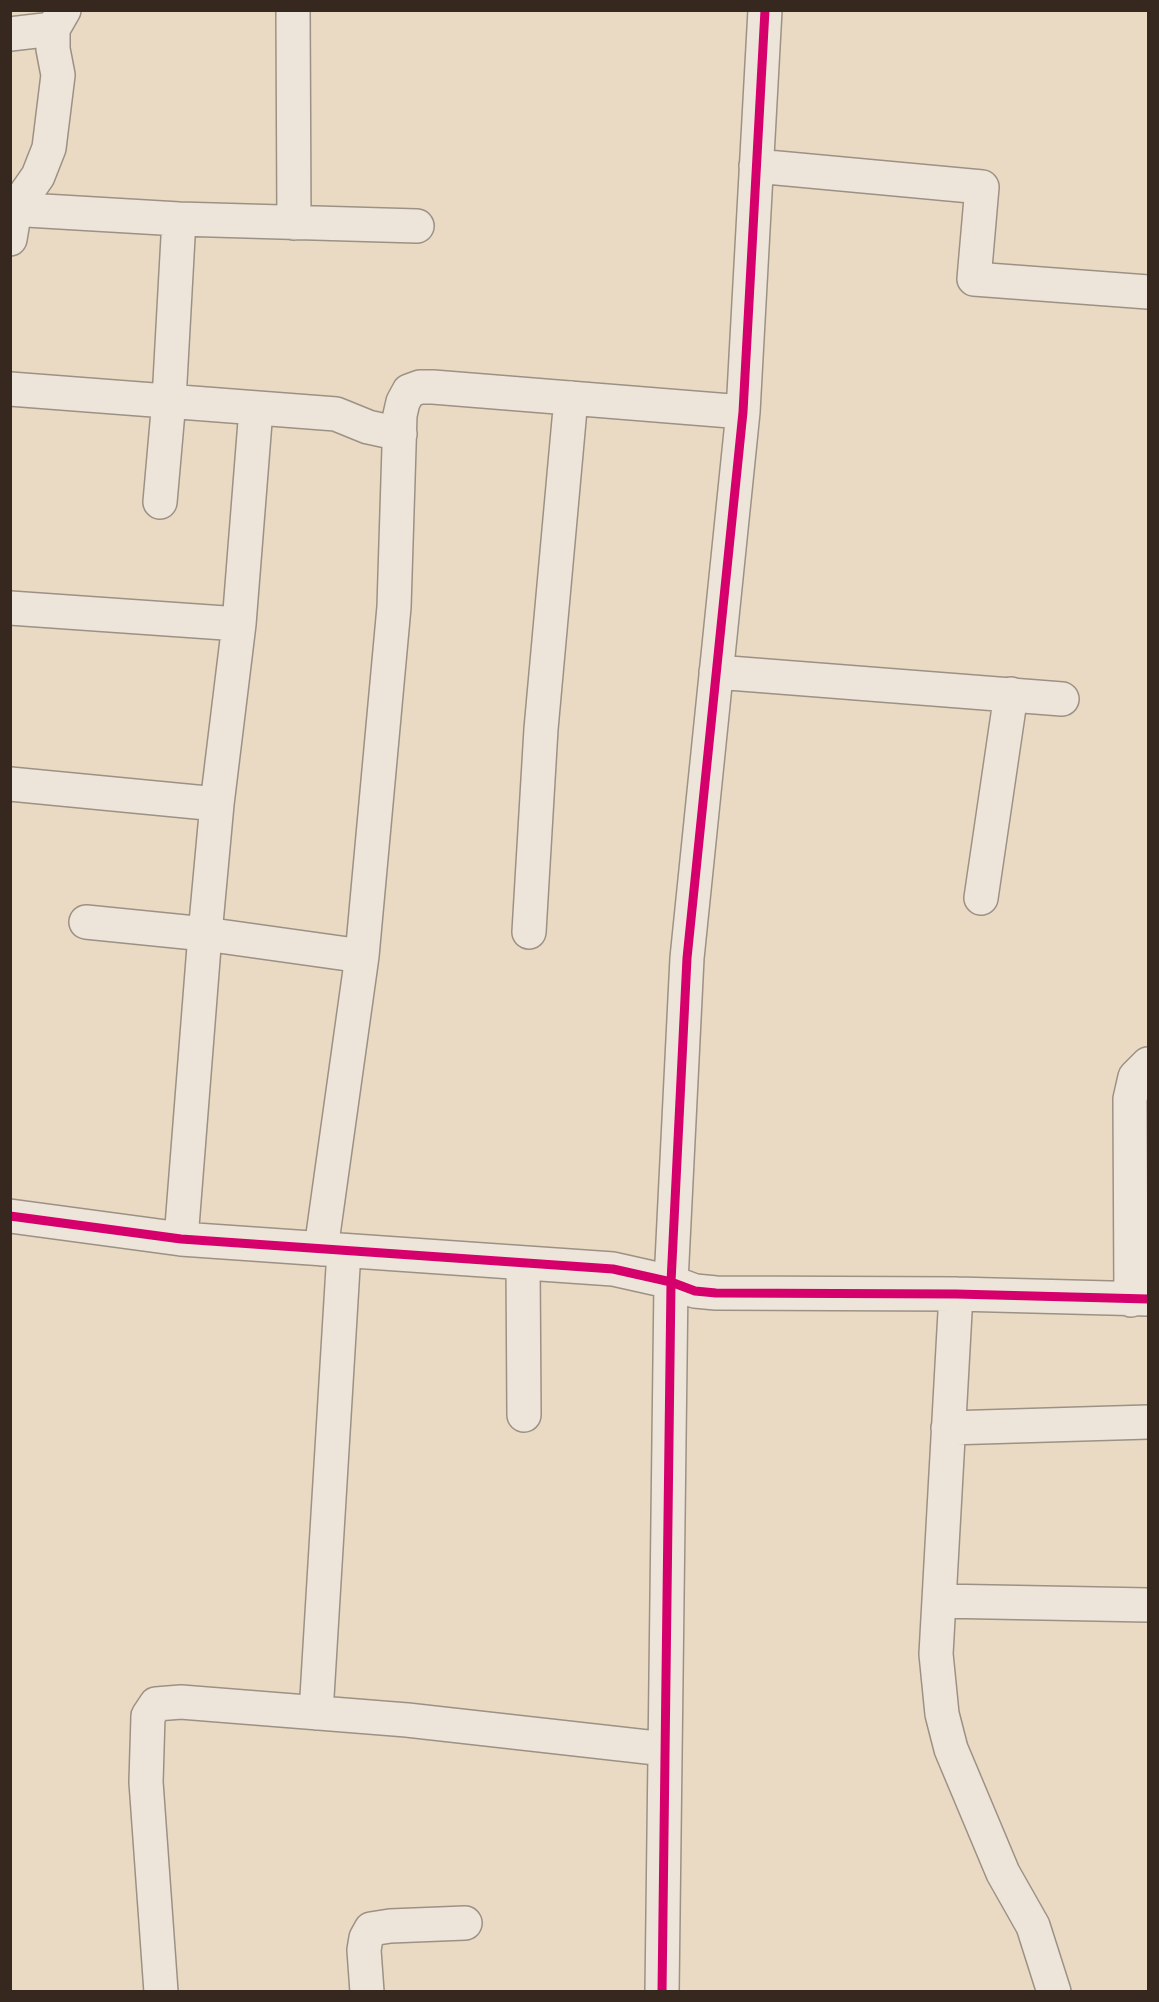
<!DOCTYPE html>
<style>
body{margin:0}
#map{position:relative;width:1159px;height:2002px;overflow:hidden;background:#eadac4;font-family:Vollkorn,serif}
canvas{display:block}
.frame{position:absolute;inset:0;border:12px solid #36281f;pointer-events:none}
</style>
<div id="map">
<canvas width="1159" height="2002"></canvas>
<div class="frame"></div>
</div>
<script>
const ctx = document.querySelector('canvas').getContext('2d');
ctx.lineJoin = 'round';
function shape(rows) {
  const path = new Path2D();
  for (const r of rows) {
    path.moveTo(r[0], r[1]);
    for (let i = 2; i < r.length; i += 2) path.lineTo(r[i], r[i + 1]);
  }
  return path;
}
function strokePath(path, color, width, dash) {
  ctx.strokeStyle = color;
  ctx.lineWidth = width;
  ctx.lineCap = dash ? 'butt' : 'round';
  ctx.setLineDash(dash || []);
  ctx.stroke(path);
}
const minor = shape([
 [293,10,294,223],
 [10,34,53,29],
 [756,166,982,187,974,279,1148,292],
 [10,209,179,219,417,226],
 [10,239,15,209,38,176,49,148,58,75,53,49,53,29,64,10],
 [10,389,336,414,368,427,400,434],
 [160,502,169,400,179,219],
 [10,608,239,624],
 [716,672,1062,699],
 [10,784,217,804],
 [981,898,1011,694],
 [86,922,205,934,362,956,321,1249],
 [529,932,541,729,571,398],
 [362,956,394,607,400,415,403,402,409,391,420,387,433,387,743,412],
 [10,1216,181,1239,613,1269,671,1282,695,1291,716,1293,956,1294,1148,1299],
 [181,1239,205,934,217,804,239,624,256,409],
 [523,1263,524,1415],
 [956,1294,936,1654,942,1714,951,1749,1003,1873,1033,1926,1054,1992],
 [1131,1300,1130,1099,1135,1077,1148,1064],
 [948,1428,1148,1422],
 [939,1601,1148,1605],
 [316,1713,344,1251],
 [161,1992,146,1782,148,1716,156,1704,181,1702,407,1720,665,1749],
 [367,1992,364,1950,366,1938,371,1929,390,1926,465,1923],
 [662,1992,671,1282,687,958,743,412,765,10]
]);
const cycleway = shape([
 [10,1216,181,1239,613,1269,671,1282,695,1291,716,1293,956,1294,1148,1299],
 [662,1992,671,1282,687,958,743,412,765,10]
]);
strokePath(minor, '#9c9184', 36);
strokePath(minor, '#ede5d9', 33);
strokePath(cycleway, '#d6006c', 9);
</script>
